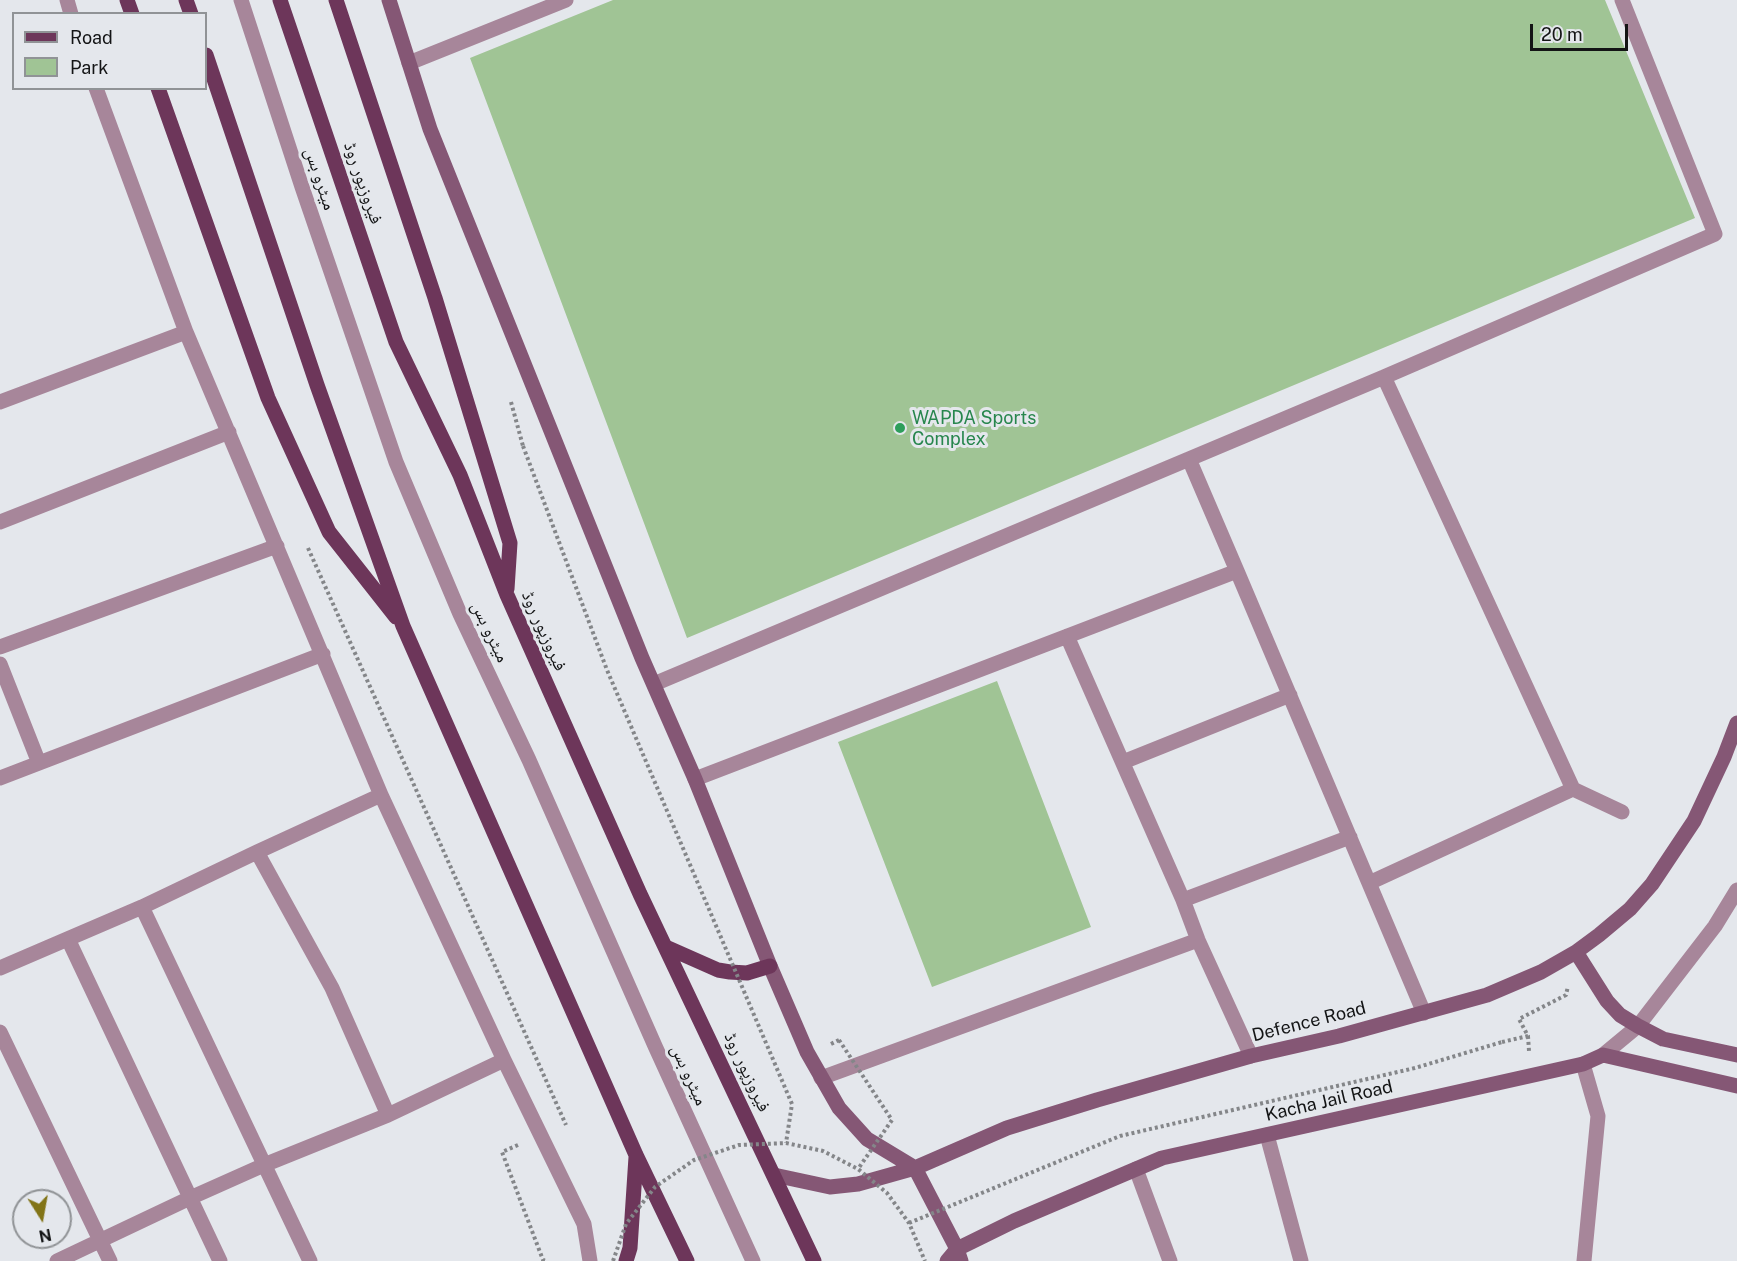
<!DOCTYPE html>
<meta charset="utf-8">
<style>
body{margin:0}
#map{position:relative;width:1737px;height:1261px;overflow:hidden;background:#e4e7ec;font-family:"Public Sans",sans-serif}
canvas{display:block}
.legend{position:absolute;left:12px;top:12px;width:195px;height:78px;box-sizing:border-box;background:#e4e7ec;border:2px solid #909396;margin:0;padding:8px 10px;list-style:none;font-size:18px;color:#131415}
.legend li{display:flex;align-items:center;gap:12px;height:30px}
.legend b{width:30px;border:2px solid #909396}
.north{position:absolute;left:12px;top:1189px;width:60px;height:60px;box-sizing:border-box;background:#e4e7ec;border:2px solid #909396;border-radius:50%;rotate:169deg;font-size:16px;font-weight:700;line-height:24px;text-align:center;color:#131415}
.north::after{content:'';display:block;margin:auto;width:21px;height:27px;background:#827417;clip-path:polygon(50% 0,100% 100%,50% 72%,0 100%)}
.scale{position:absolute;left:1530px;top:24px;width:98px;height:27px;box-sizing:border-box;border:3px solid #131415;border-top:0;padding-left:8px;font-size:18px;line-height:21px;white-space:nowrap;color:#131415;-webkit-text-stroke:4px #e4e7ec;paint-order:stroke}
</style>
<div id="map">
<canvas width="1737" height="1261"></canvas>
<ul class="legend">
<li><b style="height:8px;background:#6d365a"></b>Road</li>
<li><b style="height:16px;background:#a0c495"></b>Park</li>
</ul>
<div class="north">N</div>
<div class="scale">20 m</div>
</div>
<script>
const ctx = document.querySelector('canvas').getContext('2d');
ctx.lineJoin = 'round';
function fill(path, color) {
  ctx.fillStyle = color;
  ctx.fill(path, 'evenodd');
}
function shape(rows) {
  const path = new Path2D();
  for (const r of rows) {
    path.moveTo(r[0], r[1]);
    for (let i = 2; i < r.length; i += 2) path.lineTo(r[i], r[i + 1]);
  }
  return path;
}
function strokePath(path, color, width, dash) {
  ctx.strokeStyle = color;
  ctx.lineWidth = width;
  ctx.lineCap = dash ? 'butt' : 'round';
  ctx.setLineDash(dash || []);
  ctx.stroke(path);
}
function write(font, color, halo, rows, align = 'center') {
  ctx.font = font + ' "Public Sans","Noto Naskh Arabic",sans-serif';
  ctx.lineWidth = 6;
  ctx.setLineDash([]);
  ctx.textBaseline = 'middle';
  ctx.strokeStyle = halo;
  ctx.fillStyle = color;
  for (const [text, x, y, turn = 0] of rows) {
    ctx.save();
    ctx.translate(x, y);
    ctx.rotate((+turn || 0) * Math.PI / 180);
    ctx.textAlign = isNaN(turn) ? turn : align;
    if (halo) ctx.strokeText(text, 0, 0);
    ctx.fillText(text, 0, 0);
    ctx.restore();
  }
}
const green = shape([
 [613,0,1605,0,1695,218,687,638,470,58],
 [997,681,1091,927,932,987,838,742]
]);
const path = shape([
 [511,402,523,446],
 [308,548,566,1125],
 [1528,1036,1529,1051],
 [1502,1042,1528,1036,1519,1019,1566,995,1568,986],
 [831,1044,839,1040],
 [518,1145,502,1152,543,1260,546,1261]
]);
const lane = shape([
 [241,0,302,187,396,462,460,614,529,760,655,1046,753,1261]
]);
const street = shape([
 [67,0,71,14],
 [409,63,566,0],
 [96,88,186,332,381,795,504,1060,584,1224,590,1261],
 [0,402,186,332],
 [1189,459,1237,571],
 [0,522,229,432],
 [1067,636,1183,900,1198,940,1251,1056],
 [0,647,277,546],
 [0,664,39,763],
 [654,684,1384,377],
 [1123,762,1290,695],
 [0,778,323,654],
 [695,779,1237,571,1424,1013],
 [1573,789,1622,812],
 [257,852,332,988,388,1115],
 [1369,883,1573,789,1384,377,1715,234,1622,0],
 [1183,900,1350,837],
 [142,907,310,1261],
 [68,939,220,1261],
 [0,968,142,907,257,852,381,795],
 [0,1032,110,1261],
 [1603,1055,1638,1026,1715,926,1737,890],
 [1583,1064,1598,1116,1584,1261],
 [821,1078,1198,940],
 [1267,1135,1301,1261],
 [1136,1169,1170,1261],
 [57,1261,190,1198,264,1165,388,1115,504,1060]
]);
const secondary = shape([
 [389,0,430,129,642,658,695,779,770,966,807,1052,839,1108,867,1139,915,1168,957,1249,961,1261],
 [1576,952,1607,1001,1620,1015,1638,1026,1663,1039,1737,1055],
 [774,1175,830,1187,858,1184,915,1168,1007,1128,1097,1100,1251,1056,1339,1036,1487,995,1541,972,1576,952,1599,935,1630,909,1652,884,1694,821,1724,757,1737,723],
 [947,1261,957,1249,1014,1221,1162,1158,1583,1064,1603,1055,1737,1086]
]);
const primary = shape([
 [127,0,132,14],
 [186,0,191,14],
 [280,0,396,342,460,475,507,595,640,894,814,1261],
 [336,0,435,298,510,543,507,589],
 [206,55,317,385,403,626,636,1155,687,1261],
 [158,88,268,398,329,532,396,617],
 [666,947,718,970,730,972,747,973,770,966],
 [626,1261,630,1248,636,1157]
]);
const pathBridge = shape([
 [523,446,607,670,792,1104,786,1143],
 [839,1040,892,1120,858,1169],
 [909,1223,1120,1136,1415,1068,1502,1042],
 [613,1261,626,1224,655,1187,694,1160,739,1145,786,1143,823,1151,858,1169,887,1193,909,1223,925,1261]
]);
const markers = [
 [900,428,6,"#2e9e5b"]
];
const streetNames = [
 ["میٹرو بس",320,179,72],
 ["فیروزپور روڈ",363,183,71],
 ["فیروزپور روڈ",544,631,66],
 ["میٹرو بس",490,632,65],
 ["Defence Road",1309,1022,-14],
 ["فیروزپور روڈ",747,1072,65],
 ["میٹرو بس",689,1075,66],
 ["Kacha Jail Road",1329,1101,-13]
];
const leisureNames = [
 ["WAPDA Sports",912,418],
 ["Complex",912,439]
];
fill(green, '#a0c495');
strokePath(path, '#848689', 4, [3, 3]);
strokePath(lane, '#a7869a', 15);
strokePath(street, '#a7869a', 15);
strokePath(secondary, '#855775', 15);
strokePath(primary, '#6d365a', 15);
strokePath(pathBridge, '#848689', 4, [3, 3]);
for (const [x, y, r, color] of markers) {
  const dot = new Path2D();
  dot.arc(x, y, r, 0, 2 * Math.PI);
  ctx.fillStyle = color;
  ctx.fill(dot);
  strokePath(dot, '#e4e7ec', 2);
}
write('18px', '#131415', '#e4e7ec', streetNames);
write('18px', '#27864d', '#e4e7ec', leisureNames, 'left');
</script>
